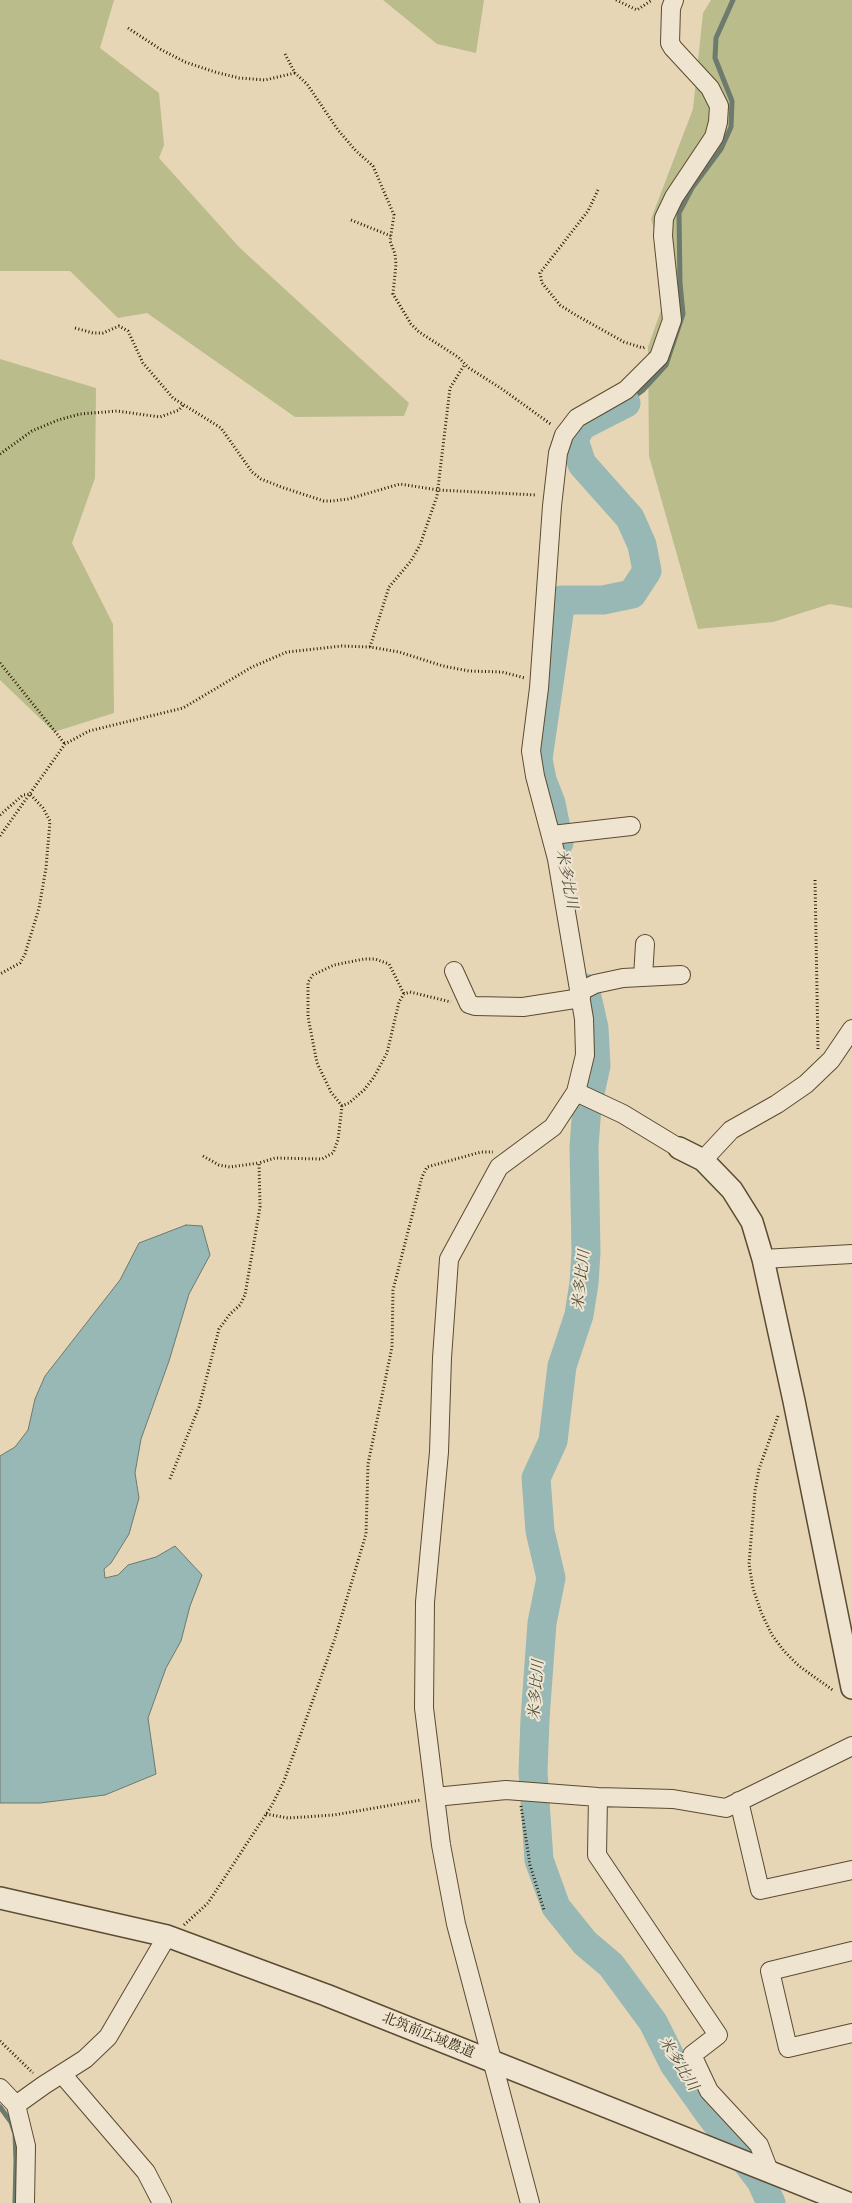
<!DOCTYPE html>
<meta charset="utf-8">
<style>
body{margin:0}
canvas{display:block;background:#e6d6b6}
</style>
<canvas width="852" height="2203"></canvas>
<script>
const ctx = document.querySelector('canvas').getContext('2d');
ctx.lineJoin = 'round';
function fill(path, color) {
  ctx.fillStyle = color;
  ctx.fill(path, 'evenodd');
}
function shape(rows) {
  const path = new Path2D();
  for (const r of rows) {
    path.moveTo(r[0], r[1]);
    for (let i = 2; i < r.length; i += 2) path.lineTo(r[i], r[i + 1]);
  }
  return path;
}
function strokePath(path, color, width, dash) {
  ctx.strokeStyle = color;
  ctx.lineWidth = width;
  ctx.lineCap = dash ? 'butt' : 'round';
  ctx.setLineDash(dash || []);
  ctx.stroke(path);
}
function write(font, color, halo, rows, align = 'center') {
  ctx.font = font + ' Alegreya,"Noto Serif JP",serif';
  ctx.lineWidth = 4;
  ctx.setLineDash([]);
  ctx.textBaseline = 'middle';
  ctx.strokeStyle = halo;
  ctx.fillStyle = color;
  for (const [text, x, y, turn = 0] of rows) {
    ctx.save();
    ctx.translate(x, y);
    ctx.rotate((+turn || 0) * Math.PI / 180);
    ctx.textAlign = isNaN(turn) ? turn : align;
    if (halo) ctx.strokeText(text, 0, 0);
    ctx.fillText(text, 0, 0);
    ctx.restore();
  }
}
const green = shape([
 [0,0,114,0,100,48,159,93,164,145,159,158,240,248,409,403,404,416,295,417,147,313,118,318,70,271,0,271],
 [383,0,484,0,476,53,437,44],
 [711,0,852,0,852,608,830,604,773,622,698,629,649,456,648,347,671,282,651,219,693,109,703,13],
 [0,359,96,388,95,478,72,543,113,624,114,713,54,732,0,680]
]);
const water = shape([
 [186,1225,202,1226,210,1255,189,1294,169,1361,141,1439,135,1473,139,1498,129,1534,111,1563,104,1569,105,1578,118,1575,128,1565,156,1557,175,1546,202,1575,190,1606,181,1641,166,1668,148,1718,156,1774,105,1795,40,1803,0,1803,0,1456,15,1447,28,1430,35,1399,45,1376,120,1280,139,1243,186,1225]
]);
const stream = shape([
 [626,403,643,390,666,365,683,314,680,283,679,213,692,188,721,149,731,127,732,101,715,58,716,38,733,0],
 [0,2107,11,2122,15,2134,16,2160,15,2203]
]);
const river = shape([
 [559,843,551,803,542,780,538,759,561,600,603,600,632,594,647,571,642,545,630,518,582,464,574,440,581,426,626,403],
 [585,988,594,1028,596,1066,587,1106,584,1147,586,1252,584,1283,579,1315,562,1366,553,1441,536,1478,540,1531,551,1578,542,1623,535,1719,533,1772,539,1860,556,1907,585,1943,611,1965,653,2022,674,2064,711,2116,761,2181,771,2203]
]);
const path = shape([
 [616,0,637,10,652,0],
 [128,28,160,49,185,62,215,72,239,78,265,80,295,73],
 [285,54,295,73,307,84,338,130,356,151,373,166,394,215,390,241,395,254,396,264,393,294,411,324,419,332,458,357,469,368,502,389,552,425],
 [598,190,588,211,540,273,542,283,560,305,574,314,624,342,643,348,645,347],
 [351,220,391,236],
 [75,328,93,333,103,333,119,326,128,331,143,363,173,398,221,428,252,472,261,479,284,488,324,501,332,501,348,499,400,484,438,490,537,495],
 [0,454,32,431,58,420,80,414,117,411,160,417,179,410,184,404],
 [370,647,389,587,411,561,420,545,437,496,450,388,465,364],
 [0,663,65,744],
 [0,815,23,795,30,794,43,808,50,821,46,868,39,908,25,954,20,963,0,974],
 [0,836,65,744,89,731,183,708,252,667,287,652,342,646,370,647,399,652,443,666,469,671,502,672,525,678],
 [815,880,818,1049],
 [342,1106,331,1092,317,1063,308,1017,308,982,313,975,334,965,364,959,375,959,389,964,404,994],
 [203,1156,219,1165,230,1167,259,1163],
 [778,1416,759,1469,755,1491,749,1564,753,1588,761,1612,772,1635,784,1651,799,1666,834,1691],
 [170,1479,199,1407,219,1329,230,1314,240,1305,245,1295,260,1207,259,1163,275,1158,322,1159,333,1153,338,1140,342,1106,349,1103,364,1090,374,1077,387,1053,399,1002,404,994,410,992,451,1002],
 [521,1806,530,1865,544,1910],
 [266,1814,288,1818,334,1815,421,1800],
 [184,1925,208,1903,272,1805,284,1781,335,1638,366,1534,368,1464,392,1347,393,1290,422,1177,427,1167,481,1152,493,1152],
 [0,2041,33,2073]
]);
const minor = shape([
 [552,835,631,826],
 [454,971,469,1004,475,1006,523,1007,581,998],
 [643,977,645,944],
 [579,992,595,984,623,978,681,975],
 [576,1092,623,1114,679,1148],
 [703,1160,731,1130,777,1104,806,1084,831,1060,852,1029],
 [763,1259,852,1254],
 [435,1797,506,1790,598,1797,673,1799,726,1808,852,1746],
 [598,1797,597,1855,718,2035,692,2055,709,2091,759,2145,769,2171],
 [739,1801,760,1890,852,1870],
 [852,1951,770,1971,788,2048,852,2033],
 [62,2074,146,2172,162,2203],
 [0,2088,16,2105,26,2146,25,2203],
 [16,2105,44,2085,85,2059,108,2037,167,1936],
 [530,2203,456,1924,441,1845,424,1708,425,1602,439,1452,442,1358,449,1259,499,1167,553,1127,576,1092,585,1055,584,1019,557,859,535,776,531,751,539,688,552,506,558,453,564,435,577,418,626,390,659,357,672,320,663,236,664,218,674,197,714,137,718,122,719,106,710,88,673,48,670,43,671,8,674,0]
]);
const tertiary = shape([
 [679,1148,703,1160,732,1190,752,1222,763,1259,794,1401,852,1688],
 [0,1898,167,1936,326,1995,848,2203]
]);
const streetNames = [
 ["北筑前広域農道",428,2036,22]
];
const waterNames = [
 ["米多比川",566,879,79],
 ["米多比川",582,1280,-84],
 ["米多比川",537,1690,-86],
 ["米多比川",678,2064,58]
];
fill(green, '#babc8b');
fill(water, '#97b8b4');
strokePath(water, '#6d7a6e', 1);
strokePath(stream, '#6d7a6e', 5);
strokePath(river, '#97b8b4', 29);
strokePath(minor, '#5b4b30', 20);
strokePath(tertiary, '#5b4b30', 24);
strokePath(path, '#2d1d04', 3, [1, 2.5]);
strokePath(minor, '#efe4d0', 18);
strokePath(tertiary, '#efe4d0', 21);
write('14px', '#2d1d04', '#efe4d0', streetNames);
write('italic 15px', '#4d4c39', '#efe4d0', waterNames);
</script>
